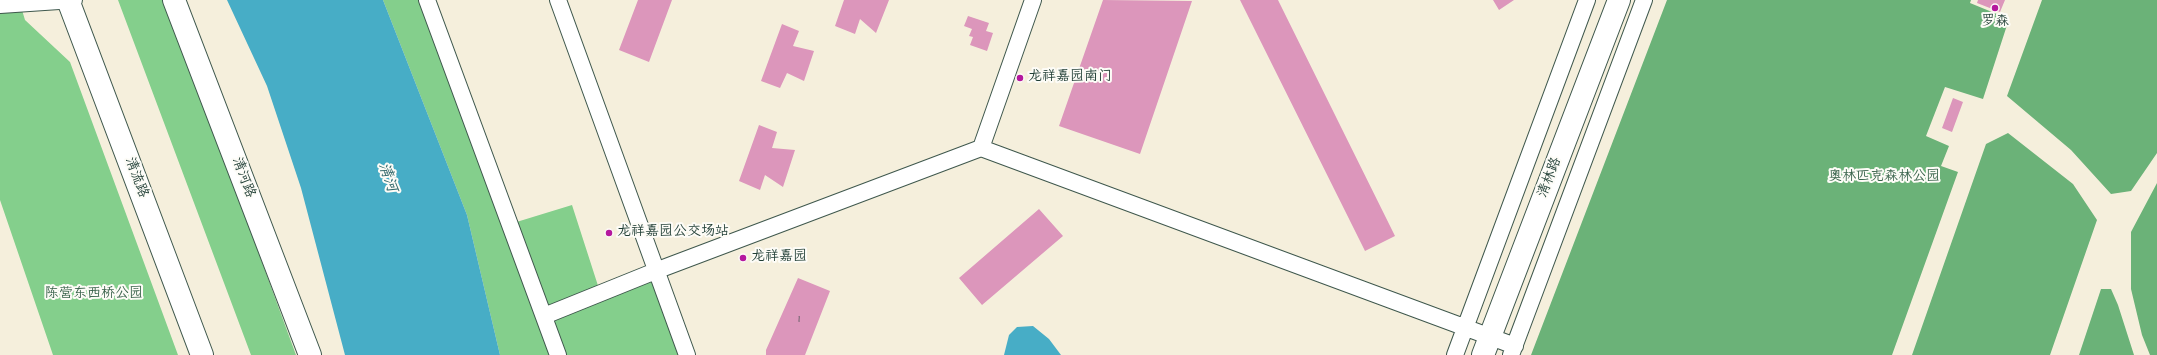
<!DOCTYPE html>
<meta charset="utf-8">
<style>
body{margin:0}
canvas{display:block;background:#f5efdc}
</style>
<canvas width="2157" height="355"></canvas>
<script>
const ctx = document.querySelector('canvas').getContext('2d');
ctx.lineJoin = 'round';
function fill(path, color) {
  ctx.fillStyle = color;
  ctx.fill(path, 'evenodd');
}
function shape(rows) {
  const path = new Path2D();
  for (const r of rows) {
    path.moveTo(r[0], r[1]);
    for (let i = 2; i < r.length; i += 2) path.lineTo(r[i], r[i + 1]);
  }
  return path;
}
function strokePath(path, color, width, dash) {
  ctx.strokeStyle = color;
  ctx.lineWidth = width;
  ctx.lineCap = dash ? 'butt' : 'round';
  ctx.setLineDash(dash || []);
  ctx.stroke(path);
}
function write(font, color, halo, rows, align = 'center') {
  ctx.font = font + ' Dekko,"LXGW WenKai TC",sans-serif';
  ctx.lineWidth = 4;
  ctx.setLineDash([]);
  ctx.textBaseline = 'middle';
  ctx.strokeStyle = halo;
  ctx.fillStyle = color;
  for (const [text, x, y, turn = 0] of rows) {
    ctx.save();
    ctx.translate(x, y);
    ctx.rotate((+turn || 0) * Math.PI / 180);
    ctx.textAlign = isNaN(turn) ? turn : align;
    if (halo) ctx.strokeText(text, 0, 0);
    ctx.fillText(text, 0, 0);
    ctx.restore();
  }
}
const green = shape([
 [0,0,19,0,25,20,70,62,178,355,53,355,0,200],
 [118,0,166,0,296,355,251,355],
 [383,0,427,0,510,224,572,205,601,295,658,270,687,355,500,355,467,215]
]);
const forest = shape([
 [1667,0,1971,0,1970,3,2009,19,1983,99,1945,87,1926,136,1949,146,1941,166,1958,172,1892,355,1531,355],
 [2042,0,2157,0,2157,153,2131,191,2111,194,2071,150,2007,96],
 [2008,133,2073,184,2097,220,2050,355,1912,355,1986,144],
 [2157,183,2157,355,2150,355,2142,335,2131,289,2131,232],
 [2101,289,2111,289,2118,305,2134,355,2079,355]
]);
const water = shape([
 [227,0,383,0,467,215,500,355,345,355,301,188,267,86],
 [1033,326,1049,339,1061,355,1004,355,1009,335,1017,327]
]);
const building = shape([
 [638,0,672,0,649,62,619,50],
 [844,0,889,0,876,33,860,19,855,34,835,26],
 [1103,0,1192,1,1140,154,1059,126],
 [1240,0,1278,0,1395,236,1365,251],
 [1493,0,1514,0,1499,10],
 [1978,0,2005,0,2000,12,1977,3],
 [968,16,989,23,986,31,993,33,987,51,970,45,973,37,969,36,972,29,964,26],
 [782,24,799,31,793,46,814,51,804,81,787,73,780,88,761,81],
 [1953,98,1963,102,1952,132,1942,128],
 [759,125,777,132,772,148,795,150,783,187,765,175,760,190,739,181],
 [1039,209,1063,236,982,305,959,278],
 [798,278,830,291,805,355,766,355,766,350]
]);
const street = shape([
 [427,0,558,355],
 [558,0,687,355],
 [0,5,74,0],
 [981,148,1515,346],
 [544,316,658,270,981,148,1033,0],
 [1455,355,1587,0],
 [1511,355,1644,0]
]);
const secondary = shape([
 [68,0,202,355],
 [174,0,310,355],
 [1483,355,1619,0]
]);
const markers = [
 [1995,8,4,"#b5179e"],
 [1020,78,4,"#b5179e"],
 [609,233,4,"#b5179e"],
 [743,258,4,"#b5179e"]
];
const numberNames = [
 ["1",799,320]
];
const poiNames = [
 ["罗森",1995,23,"center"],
 ["龙祥嘉园南门",1028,78],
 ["龙祥嘉园公交场站",617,233],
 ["龙祥嘉园",751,258]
];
const streetNames = [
 ["清流路",135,178,69],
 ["清河路",242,178,69],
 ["清林路",1551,178,-69]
];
const parkNames = [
 ["奥林匹克森林公园",1884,178],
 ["陈营东西桥公园",94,295]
];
const waterNames = [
 ["清河",386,178,70]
];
fill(green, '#84cf8c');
fill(forest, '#6bb278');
fill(water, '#47adc6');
fill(building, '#dc96bb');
strokePath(street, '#3f584d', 18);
strokePath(secondary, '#3f584d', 24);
strokePath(street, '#fff', 16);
strokePath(secondary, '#fff', 22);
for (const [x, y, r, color] of markers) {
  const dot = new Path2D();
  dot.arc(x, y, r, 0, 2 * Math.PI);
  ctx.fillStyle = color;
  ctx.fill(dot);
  strokePath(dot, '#fdfcf7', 1.5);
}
write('12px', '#4e5356', null, numberNames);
write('14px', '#1f3d34', '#fdfcf7', poiNames, 'left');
write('14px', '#1f3d34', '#fdfcf7', streetNames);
write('14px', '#38624a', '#fdfcf7', parkNames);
write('italic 15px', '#2d6467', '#fdfcf7', waterNames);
</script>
